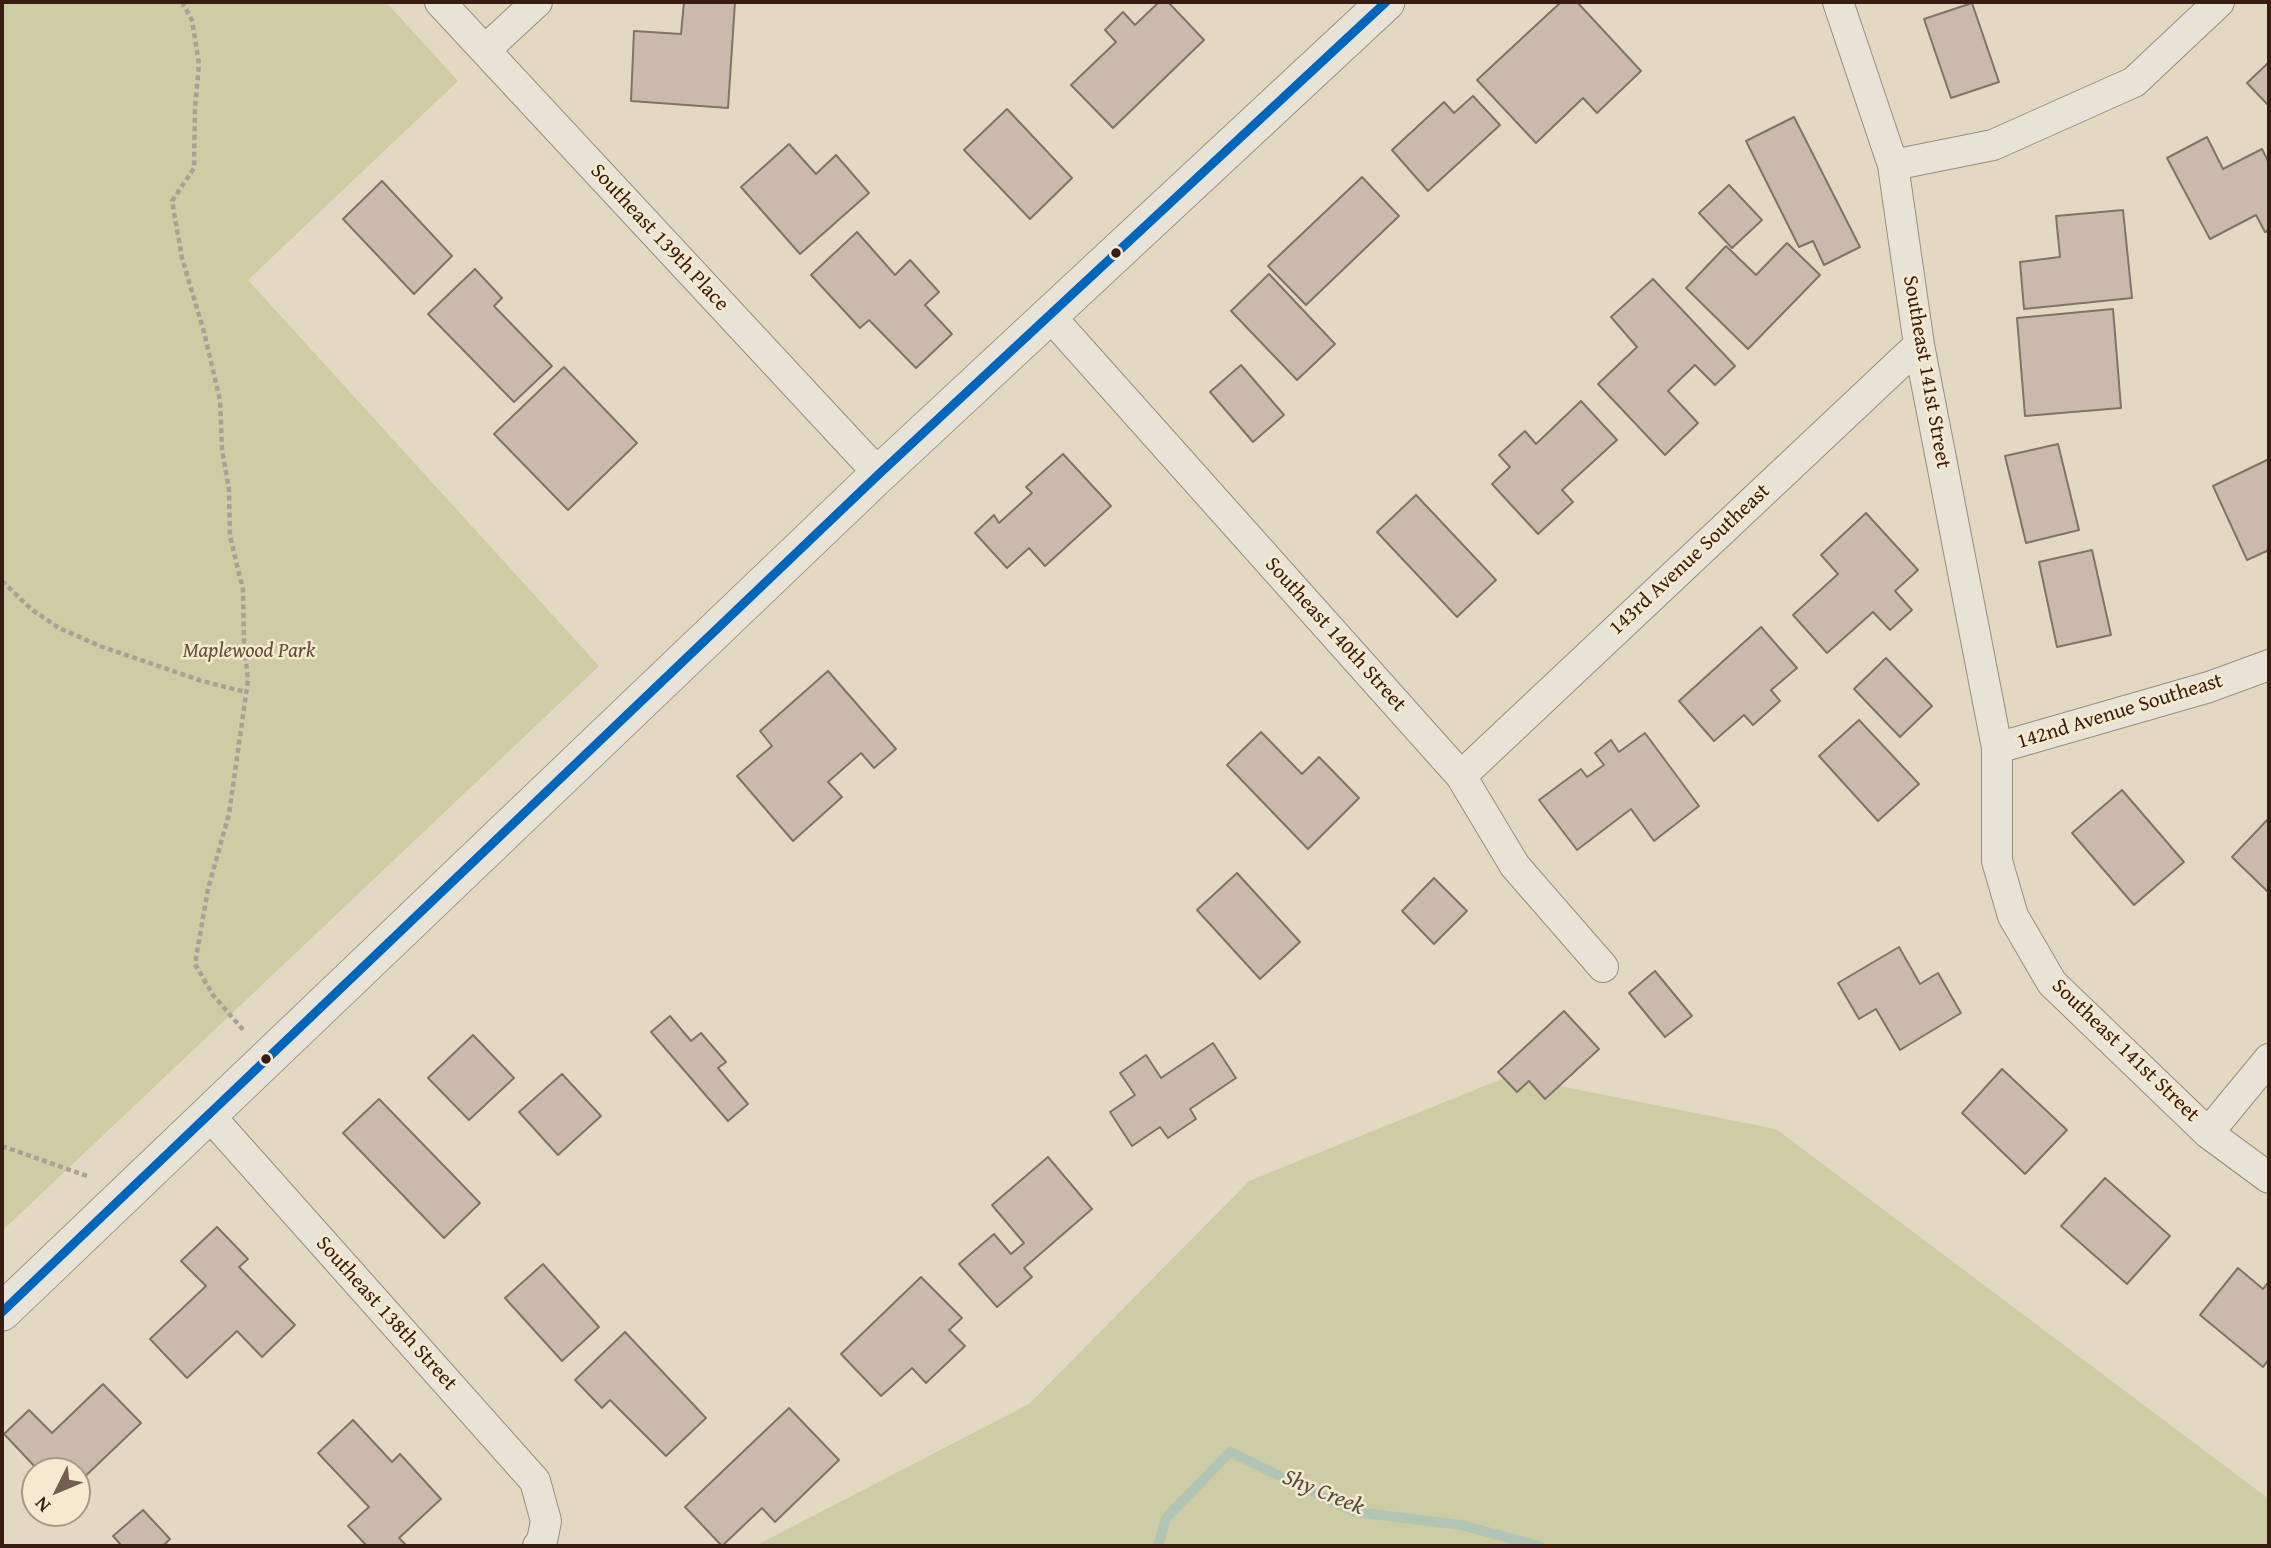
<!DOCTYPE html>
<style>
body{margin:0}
#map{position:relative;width:2271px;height:1548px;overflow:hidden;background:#e3d9c2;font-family:"Gentium Book Plus",serif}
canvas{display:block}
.frame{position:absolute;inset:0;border:4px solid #391c11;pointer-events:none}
.north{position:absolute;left:21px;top:1457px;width:70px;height:70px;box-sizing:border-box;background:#f5eacf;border:2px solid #aa9883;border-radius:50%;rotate:227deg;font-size:19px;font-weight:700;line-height:28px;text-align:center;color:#391c11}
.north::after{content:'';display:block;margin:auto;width:24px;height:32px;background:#745e4f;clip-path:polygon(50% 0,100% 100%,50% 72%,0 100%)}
</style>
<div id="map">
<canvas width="2271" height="1548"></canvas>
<div class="frame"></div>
<div class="north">N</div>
</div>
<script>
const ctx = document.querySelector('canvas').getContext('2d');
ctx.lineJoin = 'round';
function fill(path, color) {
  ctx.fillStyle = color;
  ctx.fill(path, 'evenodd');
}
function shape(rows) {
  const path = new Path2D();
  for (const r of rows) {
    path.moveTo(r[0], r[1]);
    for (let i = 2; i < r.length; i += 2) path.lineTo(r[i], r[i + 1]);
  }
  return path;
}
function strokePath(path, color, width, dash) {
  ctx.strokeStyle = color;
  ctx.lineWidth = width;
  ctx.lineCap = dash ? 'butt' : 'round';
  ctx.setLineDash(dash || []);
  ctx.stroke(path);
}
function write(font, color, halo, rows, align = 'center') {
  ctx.font = font + ' "Gentium Book Plus",serif';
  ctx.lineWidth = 5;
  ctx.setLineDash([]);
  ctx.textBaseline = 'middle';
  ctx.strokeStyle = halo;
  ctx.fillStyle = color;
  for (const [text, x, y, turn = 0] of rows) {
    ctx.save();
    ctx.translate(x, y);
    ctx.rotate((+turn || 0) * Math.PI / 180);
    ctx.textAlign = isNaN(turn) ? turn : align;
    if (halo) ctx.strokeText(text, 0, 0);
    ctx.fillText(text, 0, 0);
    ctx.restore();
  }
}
const green = shape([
 [2,2,386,2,458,81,248,280,599,666,2,1231],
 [1509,1076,1776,1129,2269,1499,2269,1546,755,1546,1029,1404,1249,1181]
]);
const stream = shape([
 [1158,1546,1166,1518,1230,1452,1355,1512,1461,1525,1540,1546]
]);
const building = shape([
 [684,2,735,2,728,108,631,101,634,31,681,34,684,2],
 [1159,2,1168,2,1204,40,1113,128,1071,85,1116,42,1105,30,1123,12,1135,25,1159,2],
 [1561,2,1577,2,1641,71,1597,113,1583,98,1536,143,1477,80,1561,2],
 [1972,3,1999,82,1951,98,1924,19,1972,3],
 [2269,62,2269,106,2247,83,2269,62],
 [1473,96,1500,125,1428,191,1392,150,1444,102,1454,113,1473,96],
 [1007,109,1072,178,1030,219,964,150,1007,109],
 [1794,117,1860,247,1824,265,1813,241,1799,247,1746,141,1794,117],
 [2207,137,2223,169,2262,149,2269,163,2269,230,2265,232,2256,215,2210,239,2167,158,2207,137],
 [789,144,816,174,836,155,869,193,800,254,741,187,789,144],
 [1362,177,1399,216,1306,305,1268,266,1362,177],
 [382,181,452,256,414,294,343,219,382,181],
 [1729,185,1762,220,1732,248,1699,213,1729,185],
 [2123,210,2132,298,2024,309,2020,262,2060,257,2056,216,2123,210],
 [857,232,895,275,910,260,939,292,925,305,952,334,916,368,869,320,860,328,811,275,857,232],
 [1787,243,1820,275,1748,349,1686,288,1726,246,1756,275,1787,243],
 [475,269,502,298,494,306,552,366,514,402,428,314,475,269],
 [1269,274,1335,344,1297,380,1231,311,1269,274],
 [1653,279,1735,366,1715,385,1695,365,1668,391,1698,423,1665,455,1598,384,1637,347,1611,317,1653,279],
 [2113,309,2121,408,2025,416,2017,318,2113,309],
 [1241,365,1284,415,1253,442,1210,392,1241,365],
 [564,367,637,443,568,510,494,434,564,367],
 [1581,401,1617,440,1562,490,1573,502,1538,534,1492,484,1510,467,1499,455,1525,431,1536,444,1581,401],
 [2058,444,2079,530,2026,543,2005,456,2058,444],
 [1063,454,1111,506,1045,566,1029,548,1007,568,975,533,994,515,999,523,1032,493,1026,487,1063,454],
 [2269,459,2269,550,2247,560,2213,486,2269,459],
 [1416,495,1496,580,1457,617,1377,532,1416,495],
 [1866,513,1918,570,1895,591,1912,610,1890,630,1873,612,1827,653,1793,615,1838,574,1821,555,1866,513],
 [2092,550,2111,635,2057,647,2039,562,2092,550],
 [1761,627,1797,668,1771,690,1780,701,1753,725,1744,715,1714,741,1679,701,1761,627],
 [1886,658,1932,706,1900,737,1854,689,1886,658],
 [828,671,896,749,874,768,861,753,828,782,842,797,793,841,737,776,772,746,760,731,828,671],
 [1859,720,1919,784,1878,821,1819,756,1859,720],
 [1261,732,1302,774,1319,757,1359,798,1308,849,1227,765,1261,732],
 [1645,733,1699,806,1654,841,1631,809,1577,850,1539,800,1581,769,1587,777,1604,765,1595,753,1611,740,1619,752,1645,733],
 [2122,790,2184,862,2134,905,2072,833,2122,790],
 [2269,818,2269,893,2232,857,2269,818],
 [1237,873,1300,942,1260,979,1197,910,1237,873],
 [1434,878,1467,911,1434,944,1402,911,1434,878],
 [1899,947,1920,984,1938,973,1961,1013,1900,1050,1876,1009,1859,1019,1838,983,1899,947],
 [1655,971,1692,1016,1665,1037,1629,993,1655,971],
 [1564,1011,1599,1049,1545,1099,1529,1081,1517,1092,1498,1072,1564,1011],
 [670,1016,691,1041,701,1033,726,1062,718,1068,748,1104,728,1121,651,1032,670,1016],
 [473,1035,514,1078,469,1120,428,1078,473,1035],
 [1213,1043,1236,1078,1190,1109,1196,1119,1168,1138,1160,1127,1132,1146,1110,1112,1135,1095,1120,1073,1146,1055,1161,1078,1213,1043],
 [2002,1069,2067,1130,2025,1174,1962,1113,2002,1069],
 [562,1074,601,1116,558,1155,519,1112,562,1074],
 [379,1099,480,1203,444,1238,343,1133,379,1099],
 [1048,1157,1092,1209,1024,1268,1032,1277,997,1307,959,1264,994,1234,1011,1254,1024,1243,992,1205,1048,1157],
 [2105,1178,2170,1236,2127,1284,2061,1226,2105,1178],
 [217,1227,248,1259,239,1267,295,1325,262,1357,237,1331,187,1378,150,1339,206,1286,181,1261,217,1227],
 [543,1264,599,1327,562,1361,505,1298,543,1264],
 [2238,1268,2263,1289,2269,1281,2269,1359,2263,1367,2200,1315,2238,1268],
 [921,1277,962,1318,949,1330,965,1346,926,1383,912,1368,881,1396,841,1354,921,1277],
 [625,1332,706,1418,666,1456,610,1400,602,1408,575,1380,625,1332],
 [103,1384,141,1423,77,1484,77,1471,39,1471,4,1434,29,1410,52,1433,103,1384],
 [789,1408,839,1460,775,1522,762,1508,722,1546,685,1507,789,1408],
 [353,1420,392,1462,400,1454,441,1499,399,1538,407,1546,367,1546,348,1526,369,1507,318,1453,353,1420],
 [143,1510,170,1539,163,1546,122,1546,113,1536,143,1510]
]);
const path = shape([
 [182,2,192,20,199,64,195,108,194,168,172,201,182,258,204,332,220,400,222,449,229,490,230,536,243,590,244,642,248,680,229,814,208,889,195,964,213,995,244,1031],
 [2,581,31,609,59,628,100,646,202,681,246,692],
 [2,1146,90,1177]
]);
const minor = shape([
 [440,2,879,474],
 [1838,2,1893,165,1919,345,1997,748,1997,861,2013,916,2052,983,2208,1133,2269,1178],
 [485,50,537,2],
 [1893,165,1993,145,2134,82,2219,2],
 [1050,316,1461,776,1515,866,1603,967],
 [1997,748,2209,687,2269,665],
 [1461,776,1919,345],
 [209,1115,535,1481,546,1521,542,1541,538,1546],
 [2208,1133,2269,1059]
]);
const tertiary = shape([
 [2,1312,879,474,1386,2]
]);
const bus1 = shape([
 [2,1312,879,474,1386,2]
]);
const markers = [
 [1116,253,6,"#391c11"],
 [266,1059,6,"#391c11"]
];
const streetNames = [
 ["Southeast 139th Place",659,238,47],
 ["Southeast 141st Street",1926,372,80],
 ["143rd Avenue Southeast",1690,560,-43],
 ["Southeast 140th Street",1335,635,48],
 ["142nd Avenue Southeast",2120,712,-17],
 ["Southeast 141st Street",2125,1051,44],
 ["Southeast 138th Street",386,1314,48]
];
const parkNames = [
 ["Maplewood Park",249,652]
];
const waterNames = [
 ["Shy Creek",1323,1493,22]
];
fill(green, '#cecca4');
strokePath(stream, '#b0c5b5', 10);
fill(building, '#ccb9ad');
strokePath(building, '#7e7468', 2);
strokePath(minor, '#978d7f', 32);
strokePath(tertiary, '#978d7f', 39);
strokePath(path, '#a8a198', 4.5, [5, 3.5]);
strokePath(minor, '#e8e3d7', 30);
strokePath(tertiary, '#e8e3d7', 37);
strokePath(bus1, '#0065bd', 9);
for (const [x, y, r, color] of markers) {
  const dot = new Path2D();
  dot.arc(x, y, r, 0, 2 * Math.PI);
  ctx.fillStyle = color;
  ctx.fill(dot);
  strokePath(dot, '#f5eacf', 2.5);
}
write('21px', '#391c11', '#f5eacf', streetNames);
write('italic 21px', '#604e36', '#f5eacf', parkNames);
write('italic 23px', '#564c41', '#f5eacf', waterNames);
</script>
